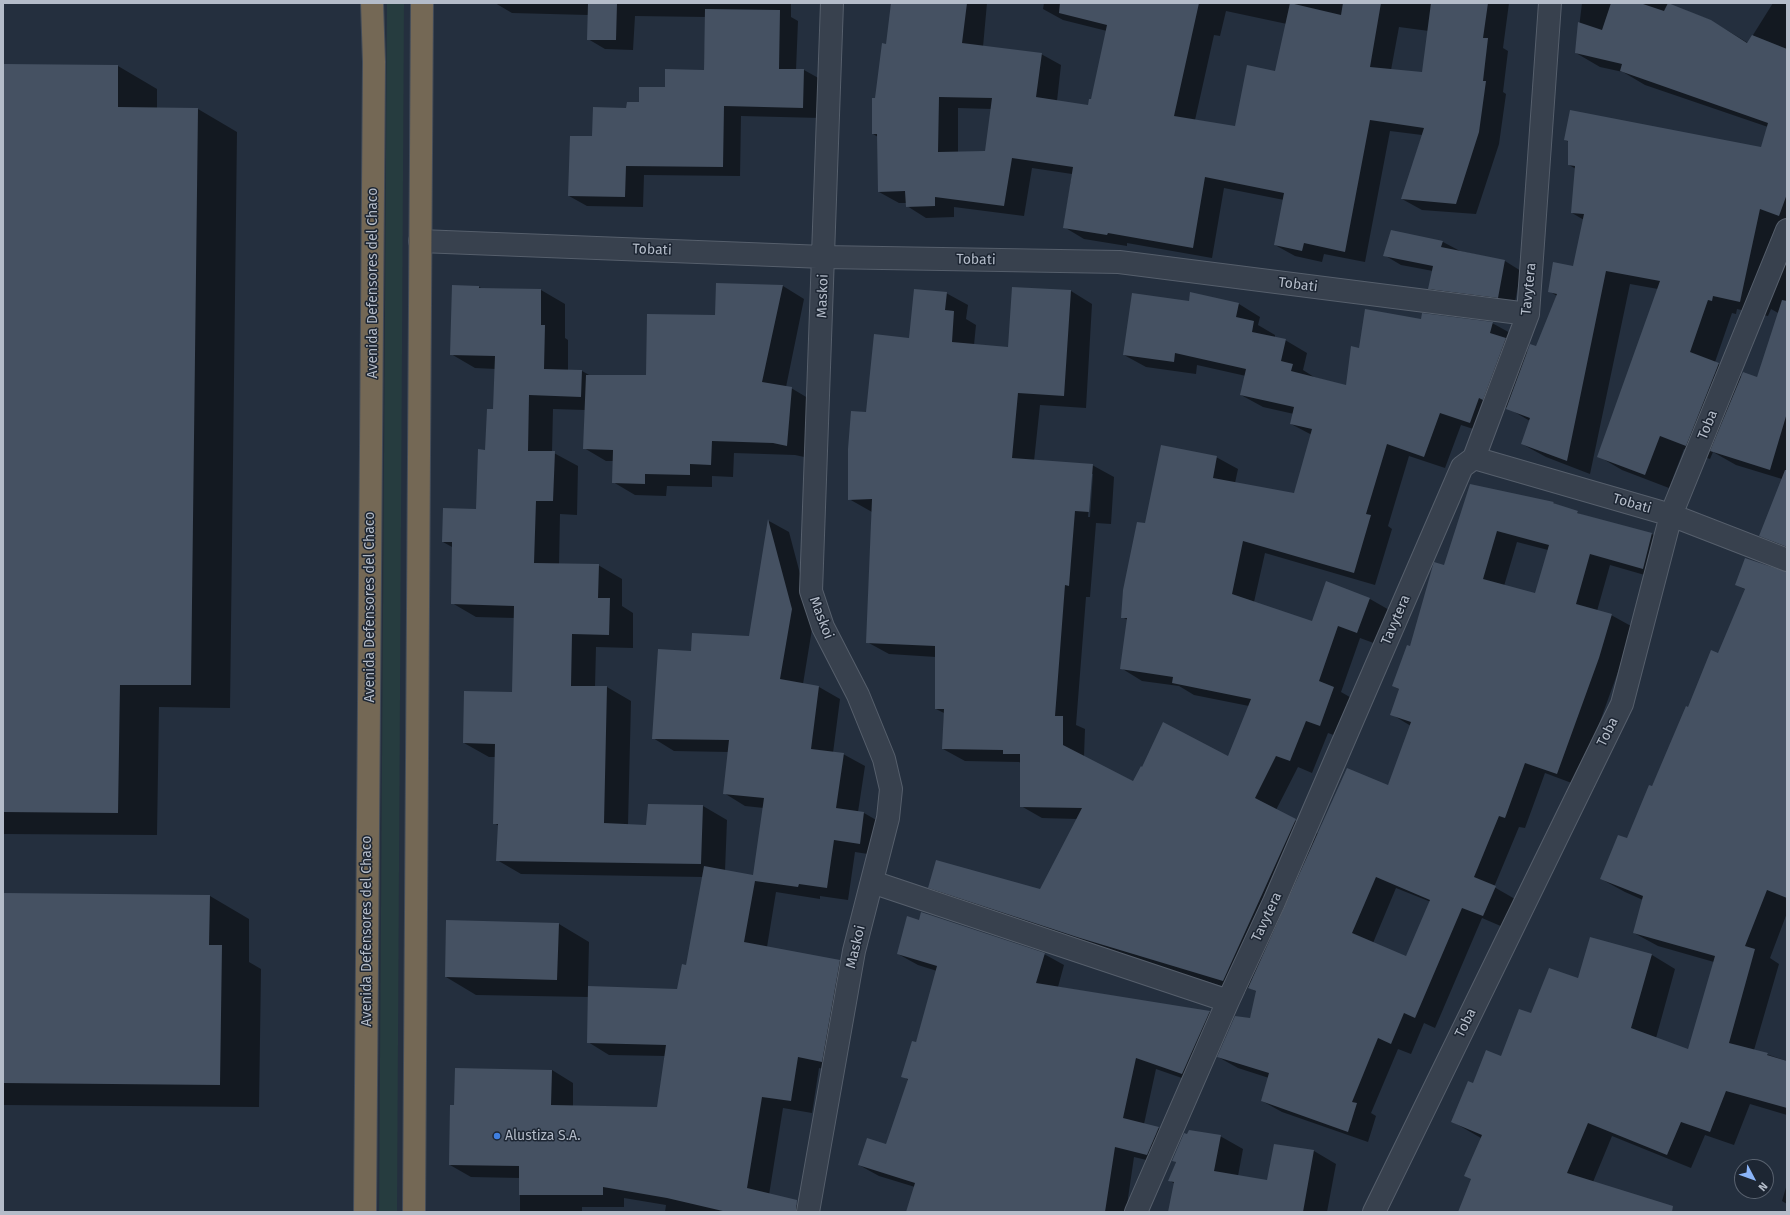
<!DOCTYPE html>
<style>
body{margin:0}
#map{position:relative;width:1790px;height:1215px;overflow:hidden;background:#242f3e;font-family:"Fira Sans",sans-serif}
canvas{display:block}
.frame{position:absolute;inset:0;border:4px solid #b4bcc9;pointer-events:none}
.north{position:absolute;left:1734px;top:1159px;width:40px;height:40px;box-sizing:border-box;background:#1d2633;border:1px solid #59626f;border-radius:50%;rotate:131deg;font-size:11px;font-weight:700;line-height:16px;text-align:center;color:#b4bcc9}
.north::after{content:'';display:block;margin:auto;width:14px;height:18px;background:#8ab4f8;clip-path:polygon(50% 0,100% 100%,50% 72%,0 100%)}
</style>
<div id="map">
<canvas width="1790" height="1215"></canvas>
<div class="frame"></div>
<div class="north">N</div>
</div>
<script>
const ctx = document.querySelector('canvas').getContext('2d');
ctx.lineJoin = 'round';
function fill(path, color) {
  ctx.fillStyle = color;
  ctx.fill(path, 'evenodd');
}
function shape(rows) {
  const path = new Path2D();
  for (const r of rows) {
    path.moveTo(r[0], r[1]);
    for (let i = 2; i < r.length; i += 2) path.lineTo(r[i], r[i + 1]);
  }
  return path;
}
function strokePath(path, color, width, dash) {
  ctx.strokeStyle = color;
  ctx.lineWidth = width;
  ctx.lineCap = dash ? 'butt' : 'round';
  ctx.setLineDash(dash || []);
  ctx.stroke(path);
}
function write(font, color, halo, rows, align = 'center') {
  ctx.font = font + ' "Fira Sans",sans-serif';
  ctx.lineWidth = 3;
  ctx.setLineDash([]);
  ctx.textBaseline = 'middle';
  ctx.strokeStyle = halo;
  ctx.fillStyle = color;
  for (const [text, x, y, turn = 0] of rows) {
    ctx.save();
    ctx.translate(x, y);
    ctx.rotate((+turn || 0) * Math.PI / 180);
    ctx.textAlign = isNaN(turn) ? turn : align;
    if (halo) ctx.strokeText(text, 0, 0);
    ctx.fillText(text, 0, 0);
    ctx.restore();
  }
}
const green = shape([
 [387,3,404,3,397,1212,379,1212]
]);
const shadow = shape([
 [495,3,791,3,791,17,798,21,796,70,804,70,822,80,821,118,741,116,740,176,644,175,643,207,587,206,569,196,593,137,627,109,666,88,704,71,706,17,635,16,633,50,605,49,588,39,588,15,512,13],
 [892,3,987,3,983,47,1041,54,1061,65,1057,101,1088,106,1092,100,1107,31,1063,20,1043,9,1044,3,1509,3,1503,48,1508,51,1503,92,1506,94,1499,144,1476,214,1422,210,1402,199,1422,135,1390,131,1365,262,1324,254,1322,262,1295,256,1275,245,1284,200,1224,188,1212,258,1127,243,1127,246,1084,239,1064,227,1072,174,1032,168,1024,216,954,207,954,217,926,218,907,206,907,203,899,203,879,192,878,137,873,134,876,99,887,45],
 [1226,11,1287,24,1276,72,1236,127,1195,120,1214,35,1220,36],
 [1399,27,1429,31,1423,73,1391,70],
 [958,108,992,109,986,152,958,152],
 [1582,3,1666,3,1710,20,1748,43,1773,3,1787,3,1787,550,1761,535,1782,479,1736,465,1713,452,1710,459,1684,449,1669,488,1622,470,1598,456,1658,289,1630,284,1590,474,1546,457,1522,444,1530,421,1506,407,1504,411,1501,410,1492,435,1461,425,1445,468,1409,456,1388,526,1392,529,1375,585,1265,553,1254,602,1312,623,1327,583,1370,599,1391,611,1379,645,1360,638,1341,692,1355,700,1342,738,1328,733,1312,773,1298,767,1276,810,1319,834,1388,786,1411,726,1391,714,1400,690,1393,686,1445,566,1471,486,1553,503,1585,516,1652,534,1672,546,1662,580,1610,565,1597,611,1611,615,1631,626,1619,669,1577,785,1545,773,1525,828,1519,827,1494,887,1515,899,1503,927,1482,918,1435,1028,1424,1023,1411,1054,1398,1049,1371,1113,1376,1116,1368,1142,1282,1112,1262,1101,1269,1078,1238,1068,1218,1057,1250,1019,1257,992,1248,987,1245,993,1103,950,951,900,929,887,1041,890,1077,819,1042,818,1021,806,1021,763,1019,762,965,761,943,749,944,713,936,709,936,657,889,654,867,642,872,512,849,499,867,414,910,339,946,293,968,305,966,319,976,325,974,345,1009,348,1071,291,1092,304,1086,408,1040,405,1034,461,1092,465,1114,477,1111,524,1096,523,1090,597,1086,597,1076,725,1085,729,1084,757,1134,782,1229,758,1249,706,1194,695,1179,686,1142,681,1121,668,1128,620,1122,617,1146,525,1216,457,1238,469,1235,483,1294,495,1312,435,1291,424,1294,414,1263,407,1241,395,1246,376,1197,365,1196,374,1146,367,1124,355,1189,302,1191,293,1239,304,1260,317,1258,325,1275,335,1275,338,1285,340,1307,353,1303,370,1314,377,1346,386,1360,349,1422,320,1492,323,1514,335,1512,343,1528,352,1537,347,1557,296,1549,291,1574,267,1584,220,1572,213,1576,169,1569,165,1569,142,1565,140,1762,148,1768,127,1645,85,1623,72,1600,67,1576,53],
 [1737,309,1768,316,1771,309,1780,314,1757,378,1742,377,1715,362,1732,313,1736,314],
 [1091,474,1093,474,1090,517,1088,517],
 [1517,542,1548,550,1536,594,1504,586],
 [1396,888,1431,902,1406,957,1373,943],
 [3,65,118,66,157,89,157,109,198,109,237,132,230,708,159,707,157,835,3,834],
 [1392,231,1443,242,1460,251,1505,261,1521,271,1514,307,1446,298,1429,288,1433,271,1401,265,1384,255],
 [783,286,804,299,786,387,791,388,813,401,809,458,795,455,734,453,733,477,712,476,712,487,667,486,666,496,635,495,613,482,614,461,606,461,584,448,585,410,553,409,552,452,578,466,577,515,560,514,559,565,598,565,622,579,622,606,633,613,633,648,596,647,595,687,607,687,631,701,628,825,647,826,703,806,727,820,725,871,754,876,764,808,745,806,724,793,729,752,674,751,653,738,692,652,750,637,769,521,789,532,813,623,803,684,819,687,840,699,833,753,843,754,865,766,858,812,864,813,885,825,881,856,855,852,848,900,820,896,820,899,776,892,767,947,839,961,861,973,843,1073,819,1068,812,1113,783,1108,769,1195,787,1199,808,1212,665,1212,666,1205,624,1198,624,1207,582,1207,582,1212,520,1212,520,1178,471,1177,450,1165,552,1070,573,1083,573,1106,658,1108,666,1056,609,1055,588,1042,589,997,476,995,446,977,559,924,589,942,588,987,678,990,687,966,703,877,521,874,497,860,499,826,494,823,495,757,489,757,464,743,513,693,515,618,476,617,452,603,452,547,443,542,477,510,494,410,496,369,475,368,451,354,479,287,483,289,541,290,565,304,565,338,568,340,568,370,582,371,591,376,647,376,716,316],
 [1787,573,1787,913,1770,958,1779,964,1754,1050,1787,1061,1787,1115,1750,1104,1734,1145,1705,1135,1691,1168,1612,1136,1593,1182,1656,1202,1674,1212,1459,1212,1472,1179,1481,1138,1453,1122,1474,1084,1502,1058,1532,1014,1579,979,1652,955,1675,969,1656,1038,1689,1050,1714,962,1658,946,1634,933,1643,900,1625,892,1601,879,1627,839,1689,708,1719,655,1746,590,1736,585],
 [3,894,210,896,249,919,249,962,261,969,259,1107,3,1105],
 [898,954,1044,954,1064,965,1058,987,1209,1012,1229,1024,1202,1085,1156,1069,1144,1124,1159,1128,1179,1140,1167,1165,1134,1157,1126,1212,907,1212,915,1187,879,1176,859,1165,887,1145,908,1080,903,1076,916,1043,937,971,918,965],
 [1220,1136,1243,1149,1238,1176,1268,1181,1275,1145,1314,1151,1336,1164,1327,1212,1169,1212,1175,1184,1169,1180,1176,1162,1173,1160],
 [1787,1184,1787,1204,1782,1201]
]);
const building = shape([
 [588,3,617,3,616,40,587,40],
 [891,3,967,3,962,43,1042,53,1036,97,1088,105,1089,99,1091,99,1107,25,1059,13,1060,3,1199,3,1174,116,1235,126,1247,65,1275,71,1290,3,1341,15,1343,3,1381,3,1370,67,1422,72,1431,3,1488,3,1483,38,1488,38,1483,81,1486,81,1479,132,1456,204,1401,199,1424,128,1370,120,1345,252,1304,243,1302,251,1274,245,1284,193,1205,177,1193,248,1108,233,1107,235,1063,228,1073,167,1012,158,1004,206,935,197,935,206,906,207,905,191,878,192,877,134,872,134,872,98,875,98,882,43,886,44],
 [939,97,992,98,985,151,938,152],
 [1611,3,1640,3,1664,11,1668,3,1711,20,1747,43,1752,35,1787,49,1787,194,1779,216,1760,209,1740,302,1713,296,1712,301,1708,300,1690,352,1719,363,1686,446,1660,436,1645,475,1597,457,1660,281,1606,271,1567,461,1521,444,1530,418,1506,409,1530,344,1536,346,1557,294,1548,292,1553,262,1573,266,1584,214,1571,213,1575,166,1568,165,1568,141,1564,140,1570,110,1761,147,1768,123,1620,71,1622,64,1575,53,1578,22,1602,30],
 [705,9,780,10,779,69,804,69,803,108,724,106,723,167,626,166,625,197,568,196,570,136,592,136,593,107,626,108,627,102,639,102,639,87,665,87,665,69,704,70],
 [3,64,118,65,118,107,198,108,191,685,120,685,118,813,3,812],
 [1391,230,1443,241,1441,247,1505,260,1498,298,1428,289,1433,266,1383,256],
 [716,283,783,285,762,382,792,387,787,446,773,443,712,441,711,465,690,464,690,475,645,474,645,484,612,483,613,450,583,449,586,375,646,375,647,314,715,315],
 [452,285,479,286,479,288,541,289,541,325,545,325,544,369,582,370,581,397,529,395,528,451,555,451,553,501,536,501,534,563,599,564,598,598,610,598,609,635,572,634,571,686,607,686,604,823,646,825,648,804,703,805,701,864,496,861,498,824,493,824,495,744,463,743,464,691,512,692,514,606,451,604,452,542,442,542,443,508,476,509,478,449,485,450,487,409,493,409,495,356,450,355],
 [1012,287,1071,290,1064,396,1018,393,1012,458,1093,464,1089,512,1075,511,1069,586,1065,585,1055,716,1063,716,1063,745,1133,781,1141,766,1142,767,1163,722,1228,756,1251,699,1172,683,1173,677,1120,669,1127,618,1121,618,1123,590,1137,522,1145,523,1161,445,1217,456,1213,478,1294,493,1312,429,1290,424,1294,407,1240,395,1246,369,1175,353,1174,362,1123,355,1132,293,1189,301,1190,292,1239,303,1236,317,1254,321,1252,332,1286,339,1281,361,1293,364,1291,371,1346,385,1351,346,1359,348,1365,309,1421,319,1422,313,1493,322,1490,333,1506,338,1483,400,1479,398,1470,423,1440,413,1424,457,1387,444,1366,514,1371,515,1354,573,1243,541,1232,594,1312,621,1326,581,1370,598,1357,633,1338,626,1319,681,1334,687,1320,726,1306,721,1290,761,1276,756,1255,798,1296,819,1223,981,1080,938,928,888,936,860,1040,889,1082,808,1020,807,1020,754,1003,754,1003,750,942,749,944,709,935,709,935,646,866,643,872,499,848,500,848,449,851,411,866,412,874,334,909,338,914,289,947,292,945,310,954,311,952,342,1008,347],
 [1782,300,1787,301,1787,413,1770,470,1710,451,1743,372,1757,377],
 [1785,470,1787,470,1787,547,1759,536],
 [1470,484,1554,502,1553,503,1578,511,1577,513,1652,533,1643,569,1590,554,1576,604,1612,614,1599,658,1557,774,1525,763,1505,818,1499,816,1474,877,1496,886,1483,916,1462,908,1415,1018,1404,1013,1391,1044,1378,1038,1352,1102,1357,1103,1348,1132,1261,1101,1269,1073,1217,1057,1235,1016,1250,1018,1256,991,1248,988,1347,768,1388,785,1411,722,1390,715,1399,689,1392,686,1407,645,1410,646,1433,565,1434,562,1444,565],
 [1497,531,1549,545,1535,593,1483,579],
 [1376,877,1430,900,1406,956,1352,933],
 [768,519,792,609,780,679,819,686,811,749,844,753,836,808,864,812,860,844,834,840,827,888,799,884,798,887,755,881,744,942,840,960,822,1062,798,1057,791,1101,762,1097,747,1188,797,1200,796,1212,727,1212,667,1198,603,1187,603,1195,519,1195,519,1166,449,1165,450,1105,454,1105,455,1068,552,1070,551,1105,657,1107,666,1045,587,1043,588,986,677,989,682,964,686,965,704,866,753,875,764,798,723,794,729,740,652,739,658,649,691,651,692,633,749,636],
 [1745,558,1787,572,1787,898,1767,890,1745,946,1755,949,1729,1043,1768,1053,1767,1055,1787,1061,1787,1108,1726,1091,1710,1132,1681,1122,1667,1155,1588,1123,1567,1173,1673,1206,1672,1212,1458,1212,1471,1179,1464,1176,1482,1135,1451,1122,1468,1081,1473,1083,1486,1050,1501,1056,1519,1009,1531,1013,1549,968,1578,978,1590,937,1652,954,1631,1028,1688,1049,1715,956,1633,933,1643,896,1600,879,1618,835,1627,838,1649,785,1652,786,1686,706,1688,707,1711,650,1718,653,1745,589,1735,585],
 [3,893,210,895,209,945,222,945,220,1085,3,1083],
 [921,912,1045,953,1036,983,1210,1011,1182,1074,1136,1058,1123,1118,1159,1127,1147,1155,1115,1147,1105,1212,906,1212,915,1183,858,1165,867,1138,886,1144,908,1079,901,1077,912,1041,916,1042,937,966,897,954,907,916,919,920],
 [446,920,559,923,557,980,445,977],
 [1189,1130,1221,1135,1214,1171,1267,1180,1274,1144,1314,1150,1303,1212,1168,1212,1174,1182,1168,1181,1176,1162,1172,1161,1184,1133,1187,1134]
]);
const street = shape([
 [420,241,824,257,1119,262,1528,314],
 [1474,458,1671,515,1787,560],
 [872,882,1228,1001],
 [808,1212,854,951,888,818,891,789,884,759,858,695,823,627,811,591,832,3],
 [1136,1212,1228,1001,1274,902,1462,467,1474,458,1528,314,1550,3],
 [1374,1212,1622,704,1671,515,1787,230]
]);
const highway = shape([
 [365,1212,374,62,372,3],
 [414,1212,422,3]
]);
const markers = [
 [497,1136,4,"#3f7fe0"]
];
const streetNames = [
 ["Tobati",652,250,2],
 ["Tobati",976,260,1],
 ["Avenida Defensores del Chaco",373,283,-90],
 ["Tobati",1298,285,7],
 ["Tavytera",1529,289,-84],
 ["Maskoi",823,296,-88],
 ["Toba",1708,425,-68],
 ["Tobati",1632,504,16],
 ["Avenida Defensores del Chaco",370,607,-90],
 ["Maskoi",821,618,69],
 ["Tavytera",1396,620,-67],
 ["Toba",1608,732,-64],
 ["Tavytera",1267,917,-65],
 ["Avenida Defensores del Chaco",367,931,-90],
 ["Maskoi",856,947,-77],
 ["Toba",1466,1023,-64]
];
const poiNames = [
 ["Alustiza S.A.",505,1136]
];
fill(green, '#263c3f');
fill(shadow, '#0007');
fill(building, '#455162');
strokePath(street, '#565f6c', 24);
strokePath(highway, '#434c59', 24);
strokePath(street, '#38414e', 22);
strokePath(highway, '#746855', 22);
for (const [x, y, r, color] of markers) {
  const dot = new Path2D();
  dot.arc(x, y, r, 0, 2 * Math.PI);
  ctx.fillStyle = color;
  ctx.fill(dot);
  strokePath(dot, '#1d2633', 1.5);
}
write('14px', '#b4bcc9', '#1d2633', streetNames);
write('14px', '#b4bcc9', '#1d2633', poiNames, 'left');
</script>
